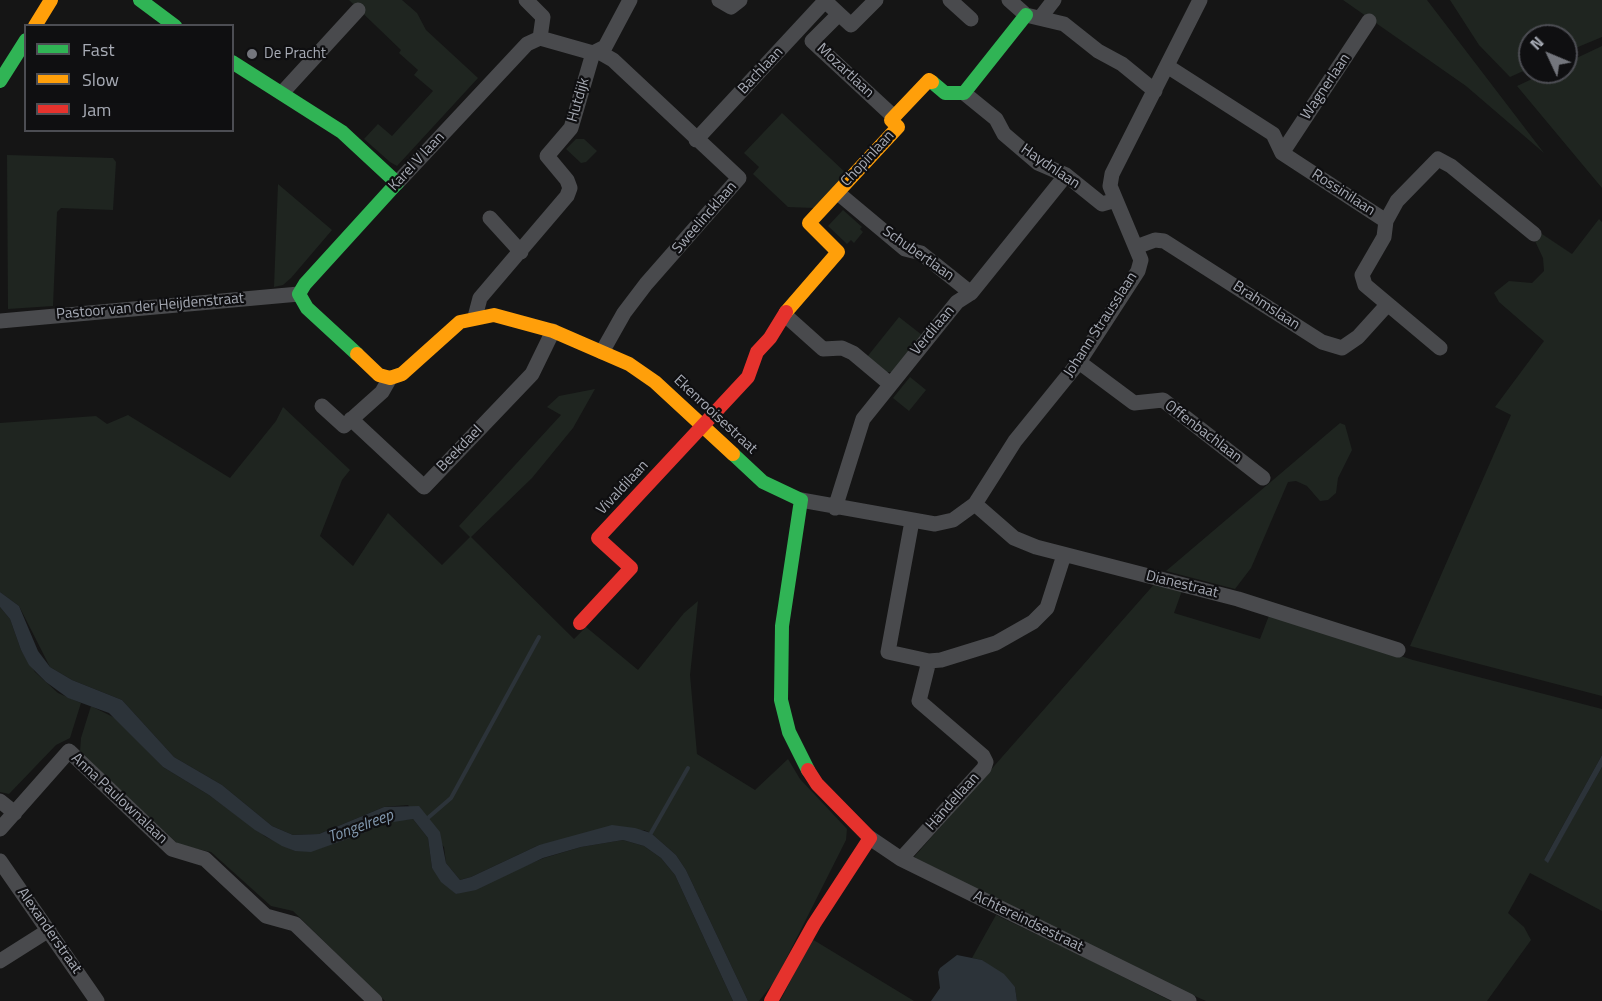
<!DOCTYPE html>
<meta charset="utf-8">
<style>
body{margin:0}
#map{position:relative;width:1602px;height:1001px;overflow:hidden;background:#151515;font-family:"Titillium Web",sans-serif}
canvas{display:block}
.legend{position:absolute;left:24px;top:24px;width:210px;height:108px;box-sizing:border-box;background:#0f0f11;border:2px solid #4c4d53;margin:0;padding:8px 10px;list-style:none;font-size:18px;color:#a7abb5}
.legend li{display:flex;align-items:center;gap:12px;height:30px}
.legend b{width:30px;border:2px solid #4c4d53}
.north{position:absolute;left:1518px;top:24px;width:60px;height:60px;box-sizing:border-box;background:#0f0f11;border:2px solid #4c4d53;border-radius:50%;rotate:314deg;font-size:16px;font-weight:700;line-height:24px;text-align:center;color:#a7abb5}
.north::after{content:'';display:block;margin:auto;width:21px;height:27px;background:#74767d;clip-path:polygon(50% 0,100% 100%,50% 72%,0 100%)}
</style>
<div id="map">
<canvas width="1602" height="1001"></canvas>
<ul class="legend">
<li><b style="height:8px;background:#30b455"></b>Fast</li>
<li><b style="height:8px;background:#ff9f0a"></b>Slow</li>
<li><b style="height:8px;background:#e5322d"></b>Jam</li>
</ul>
<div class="north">N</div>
</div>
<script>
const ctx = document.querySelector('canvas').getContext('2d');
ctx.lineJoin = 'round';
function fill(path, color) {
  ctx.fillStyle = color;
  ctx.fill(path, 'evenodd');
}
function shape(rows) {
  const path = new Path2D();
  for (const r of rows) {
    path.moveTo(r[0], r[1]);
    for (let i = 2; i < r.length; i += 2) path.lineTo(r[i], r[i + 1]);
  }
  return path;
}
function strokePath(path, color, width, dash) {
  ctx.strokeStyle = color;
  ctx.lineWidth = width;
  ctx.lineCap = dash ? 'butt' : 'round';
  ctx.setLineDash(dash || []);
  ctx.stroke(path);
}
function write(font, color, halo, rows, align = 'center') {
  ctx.font = font + ' "Titillium Web",sans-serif';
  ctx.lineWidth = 4.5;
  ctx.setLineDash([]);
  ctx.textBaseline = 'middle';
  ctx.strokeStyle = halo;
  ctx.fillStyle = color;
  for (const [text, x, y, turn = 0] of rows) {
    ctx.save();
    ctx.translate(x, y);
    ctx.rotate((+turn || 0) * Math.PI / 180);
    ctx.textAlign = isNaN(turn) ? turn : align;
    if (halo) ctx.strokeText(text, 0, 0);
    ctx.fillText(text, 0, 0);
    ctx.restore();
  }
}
const green = shape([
 [349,0,402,0,417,13,426,30,478,78,397,166,390,162,364,139,378,124,392,136,433,91,414,75,418,70,399,53,401,50],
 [1343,0,1427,0,1544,153,1466,86],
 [1450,0,1602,0,1602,37,1566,52,1566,36,1530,36,1530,68,1510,77,1479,45],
 [1602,46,1602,188,1517,86,1547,72,1566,72,1566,63],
 [782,113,847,174,814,208,788,207,753,174,759,167,744,153],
 [576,139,584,139,597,151,586,162,581,163,566,149],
 [7,155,113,158,116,162,113,210,61,208,57,212,53,306,8,309],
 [278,184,332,230,291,278,283,285,274,287],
 [843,210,862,227,860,229,863,232,854,243,851,240,847,244,828,226],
 [1599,219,1602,222,1602,696,1410,646,1511,415,1495,407,1544,341,1499,302,1494,293,1509,281,1532,283,1544,271,1543,258,1527,224,1572,254],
 [899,317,922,335,893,372,884,372,867,357],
 [910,377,926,390,909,411,893,398],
 [595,389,573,428,532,478,471,537,574,639,586,627,638,670,684,613,698,601,690,675,697,754,755,790,788,759,800,779,847,829,846,840,775,981,759,1001,748,1001,686,870,676,855,651,833,644,830,539,845,471,877,460,880,446,863,444,847,408,805,384,807,319,834,293,835,272,826,222,785,174,757,122,700,72,680,50,667,19,606,0,592,0,423,96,416,107,424,128,415,230,478,276,421,283,407,350,470,342,480,320,536,353,566,388,513,442,565,470,537,459,526,561,415,547,407,559,396],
 [1340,423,1345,425,1352,450,1338,478,1336,493,1328,500,1320,501,1307,486,1296,481,1288,482,1251,568,1235,589,1166,571],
 [1157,581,1183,588,1174,613,1260,639,1270,613,1413,660,1602,709,1602,755,1544,860,1548,862,1602,767,1602,911,1530,873,1508,913,1524,927,1531,940,1487,1001,1206,1001,1145,974,914,857],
 [0,607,10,619,21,650,35,672,58,693,81,703,70,738,56,745,9,794,0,792],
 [91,706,117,719,163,767,209,795,266,837,295,851,318,849,391,820,413,819,428,838,432,868,456,894,544,858,581,847,623,840,644,846,661,858,675,875,733,1001,385,1001,293,911,271,906,211,852,179,845,80,752,81,738],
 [996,915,1080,955,1171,1001,1017,1001,1015,987,982,960,972,958],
 [812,939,914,1001,780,1001]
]);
const water = shape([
 [0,592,19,606,38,651,50,667,72,680,122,700,174,757,222,785,272,826,293,835,319,834,384,807,419,806,440,832,446,863,460,880,471,877,539,845,612,825,635,828,651,833,676,855,686,870,748,1001,733,1001,675,875,661,858,644,846,623,840,581,847,543,858,476,890,456,894,441,882,432,868,428,838,413,819,380,824,364,833,311,852,295,851,282,846,255,830,209,795,163,767,109,713,68,698,46,682,29,665,21,650,10,619,0,607],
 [1602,755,1602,767,1548,863,1544,860],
 [957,955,982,960,1004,974,1015,987,1017,1001,931,1001,940,988,938,972,940,968]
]);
const stream = shape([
 [429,817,451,798,539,637],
 [651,833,688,768]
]);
const street = shape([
 [526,0,543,17,540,38,593,53],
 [719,0,731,7,740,0],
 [824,0,839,14,812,41,894,117],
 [950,0,971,19],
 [1009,0,1026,15,1064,24,1098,51,1122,64,1155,91],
 [839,14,851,25,876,0],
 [1040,18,1054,0],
 [599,52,613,60,739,178,646,284,624,313,602,352],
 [593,53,605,47,630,0],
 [1167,66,1273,134,1282,153,1386,221,1397,201,1438,159,1451,166,1534,234],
 [282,93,358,10],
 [964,93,996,119,1004,134,1038,163,1066,175,1102,204,1116,200],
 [696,140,825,1],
 [1282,153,1369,21],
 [397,183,527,44,540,38],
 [838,193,905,249,921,253,971,293],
 [490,218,521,252],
 [1386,221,1384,237,1362,275,1365,285,1440,348],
 [1136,247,1155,240,1164,241,1322,342,1342,348,1358,337,1387,305],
 [785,315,823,349,842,348,853,353,890,384],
 [475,317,480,298,567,196,570,188,567,180,547,156,571,128,593,53],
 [0,321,299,294],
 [1079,362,1134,403,1163,400,1263,478],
 [322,406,344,426,382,392,390,378],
 [351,419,424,487,532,374,553,331],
 [801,500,935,524,953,520,975,504,1015,441,1079,362,1138,271,1141,260,1110,186,1112,174,1200,0],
 [975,504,1014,538,1036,547,1238,599,1398,650],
 [835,508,863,419,957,302,971,293,1066,175],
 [912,521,888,652,929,661,941,660,996,643,1033,622,1047,608,1064,555],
 [0,801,15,813],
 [0,829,69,751,172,849,205,859,266,916,295,924,375,1001],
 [870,838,901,859,1189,1001],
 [901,859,984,768,986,762,983,756,919,701,929,661],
 [0,861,97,1001],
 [0,961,49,930]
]);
const fast = shape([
 [140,0,175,26],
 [232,62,342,132,397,183,305,284,299,294,307,308,357,354],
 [0,81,26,40],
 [932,82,945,93,964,93,1026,15],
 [733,454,763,482,801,500,782,626,781,700,789,732,808,770]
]);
const slow = shape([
 [35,26,51,0],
 [786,312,838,252,809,223,898,127,891,120,929,80,932,82],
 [357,354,379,375,390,378,402,374,460,322,494,315,553,331,629,364,655,382,733,454]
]);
const jam = shape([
 [580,623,631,568,598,538,748,377,757,352,770,338,786,312],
 [771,1001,814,924,870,838,817,784,808,770]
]);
const markers = [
 [252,54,6,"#74767d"]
];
const poiNames = [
 ["De Pracht",264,54]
];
const streetNames = [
 ["Bachlaan",761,71,-47],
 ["Mozartlaan",845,71,43],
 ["Wagnerlaan",1326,87,-56],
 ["Hutdijk",579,100,-74],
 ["Chopinlaan",868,159,-47],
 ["Karel V laan",417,162,-47],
 ["Haydnlaan",1050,167,34],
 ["Rossinilaan",1343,193,33],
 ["Sweelincklaan",705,218,-49],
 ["Schubertlaan",918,254,35],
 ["Brahmslaan",1266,306,33],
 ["Pastoor van der Heijdenstraat",150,307,-5],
 ["Johann Strausslaan",1101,325,-57],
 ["Verdilaan",933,331,-50],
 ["Ekenrooisestraat",715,415,43],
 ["Offenbachlaan",1203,432,37],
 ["Beekdael",460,449,-46],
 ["Vivaldilaan",623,488,-47],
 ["Dianestraat",1182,585,14],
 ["Anna Paulownalaan",119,799,43],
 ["Händellaan",953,802,-48],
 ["Achtereindsestraat",1028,922,26],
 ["Alexanderstraat",49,931,55]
];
const waterNames = [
 ["Tongelreep",361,827,-20]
];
fill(green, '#1f2520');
fill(water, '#2c3339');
strokePath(stream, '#2c3339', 4);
strokePath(street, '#494a4d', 15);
strokePath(fast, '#30b455', 14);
strokePath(slow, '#ff9f0a', 14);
strokePath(jam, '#e5322d', 14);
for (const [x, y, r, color] of markers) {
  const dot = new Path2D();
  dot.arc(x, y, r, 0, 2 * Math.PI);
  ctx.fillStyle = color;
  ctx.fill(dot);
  strokePath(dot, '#0f0f11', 2);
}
write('15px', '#a7abb5', '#0f0f11', poiNames, 'left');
write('15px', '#a7abb5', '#0f0f11', streetNames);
write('italic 16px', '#8197ad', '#0f0f11', waterNames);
</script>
